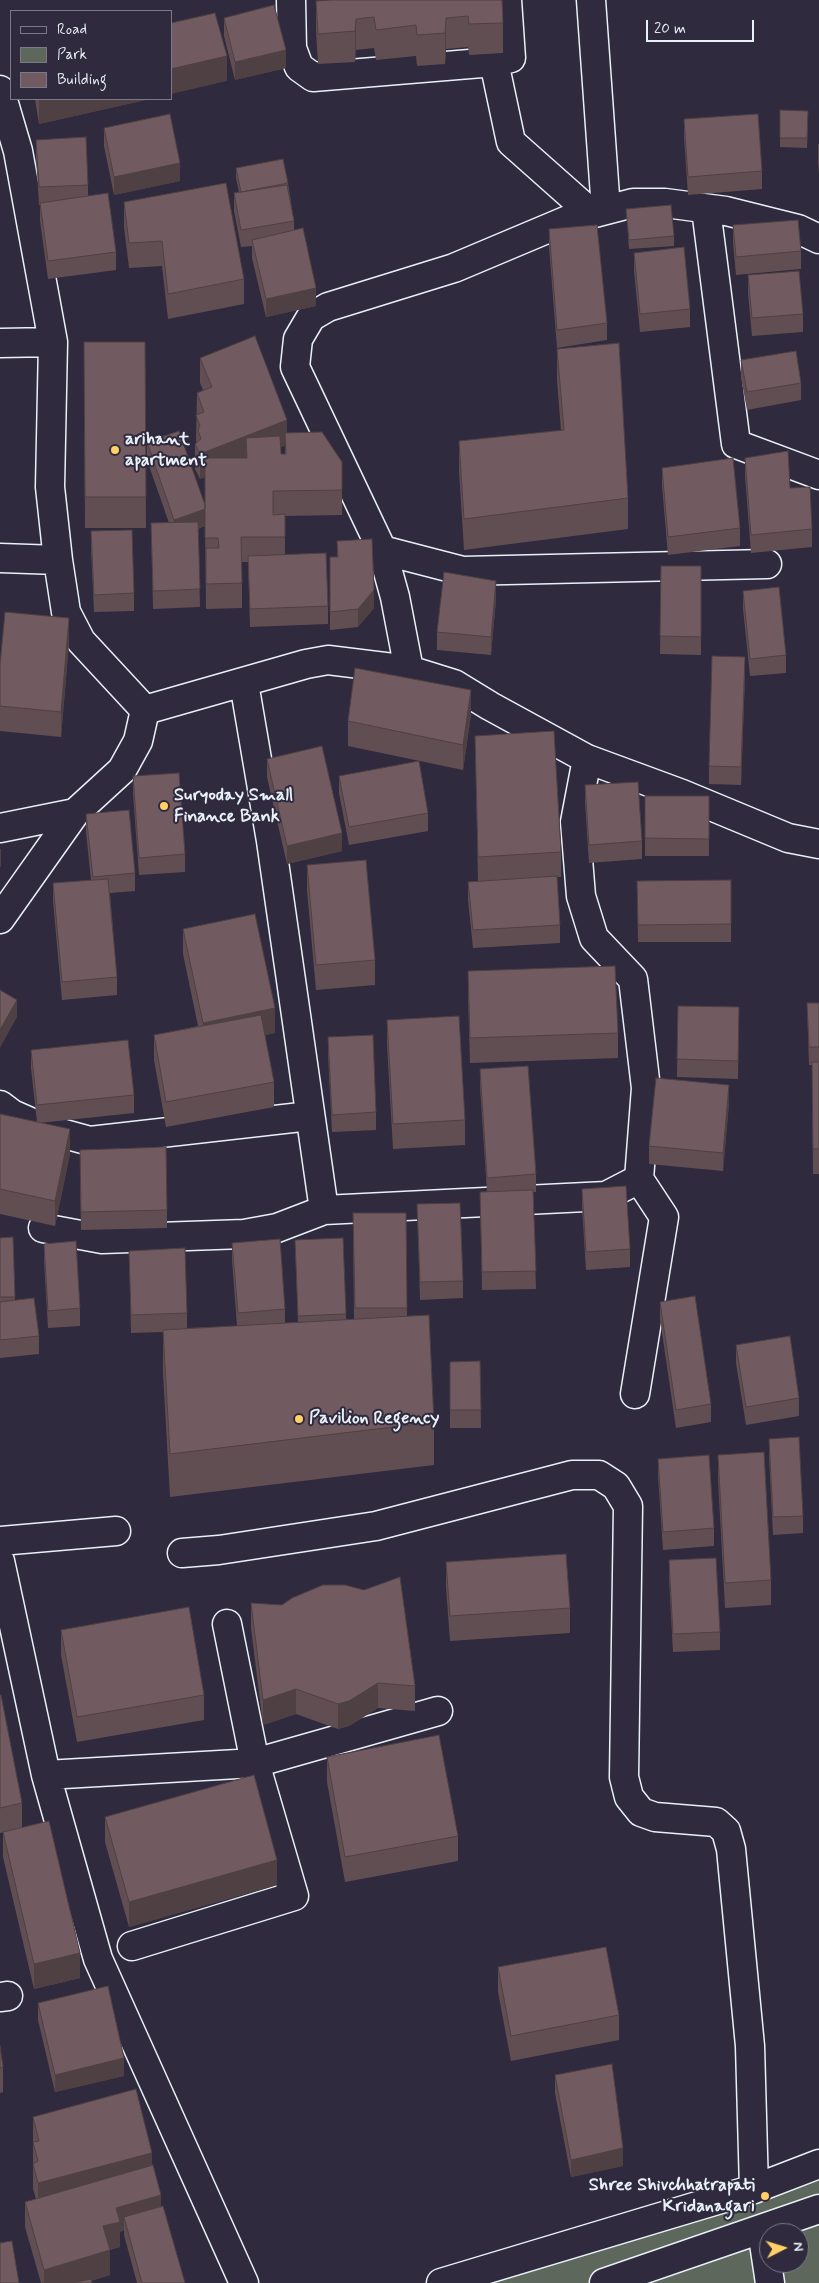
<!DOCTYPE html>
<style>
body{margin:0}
#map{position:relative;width:819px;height:2283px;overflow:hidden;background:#2f2a3d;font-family:Mynerve,sans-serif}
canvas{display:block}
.legend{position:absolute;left:10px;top:10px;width:162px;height:90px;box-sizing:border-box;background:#2f2a3d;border:1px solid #797a88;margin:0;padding:6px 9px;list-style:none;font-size:15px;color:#e8f1f8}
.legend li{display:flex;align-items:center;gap:10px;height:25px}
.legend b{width:25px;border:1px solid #797a88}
.north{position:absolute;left:759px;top:2223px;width:50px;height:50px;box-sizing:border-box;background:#2f2a3d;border:1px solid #797a88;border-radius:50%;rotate:85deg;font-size:14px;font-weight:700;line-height:20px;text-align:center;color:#e8f1f8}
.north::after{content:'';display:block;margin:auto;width:18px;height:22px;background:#ffd166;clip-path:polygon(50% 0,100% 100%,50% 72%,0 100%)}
.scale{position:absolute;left:646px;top:20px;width:108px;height:22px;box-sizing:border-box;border:2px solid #e8f1f8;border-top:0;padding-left:6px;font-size:15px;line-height:18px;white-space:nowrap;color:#e8f1f8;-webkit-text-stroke:4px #2f2a3d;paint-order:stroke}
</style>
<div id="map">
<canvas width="819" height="2283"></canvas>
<ul class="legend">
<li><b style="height:6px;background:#2f2a3d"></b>Road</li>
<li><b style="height:14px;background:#5e675b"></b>Park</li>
<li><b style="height:14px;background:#715b60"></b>Building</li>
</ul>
<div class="north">N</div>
<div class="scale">20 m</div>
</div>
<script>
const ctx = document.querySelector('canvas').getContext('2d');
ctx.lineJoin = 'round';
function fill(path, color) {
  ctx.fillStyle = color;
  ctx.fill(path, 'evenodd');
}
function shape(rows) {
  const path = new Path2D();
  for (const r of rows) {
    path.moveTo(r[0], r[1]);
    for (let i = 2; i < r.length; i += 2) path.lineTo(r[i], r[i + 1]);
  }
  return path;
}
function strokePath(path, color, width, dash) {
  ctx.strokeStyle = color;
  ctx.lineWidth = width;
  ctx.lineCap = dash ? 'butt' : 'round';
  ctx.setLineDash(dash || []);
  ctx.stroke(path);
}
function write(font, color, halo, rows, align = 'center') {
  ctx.font = font + ' Mynerve,sans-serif';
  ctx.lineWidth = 4;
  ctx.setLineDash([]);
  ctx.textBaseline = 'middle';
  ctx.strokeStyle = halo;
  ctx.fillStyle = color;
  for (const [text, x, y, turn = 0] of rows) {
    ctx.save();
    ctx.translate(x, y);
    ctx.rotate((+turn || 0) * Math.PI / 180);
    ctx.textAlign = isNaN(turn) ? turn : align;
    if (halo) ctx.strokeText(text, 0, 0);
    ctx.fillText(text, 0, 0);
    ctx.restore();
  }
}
const green = shape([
 [819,2159,819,2283,454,2283],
 [769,2233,799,2233,799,2263,769,2263]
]);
const minor = shape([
 [291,0,292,48,299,67,313,77,494,62,511,58,507,0],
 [591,0,606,210],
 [494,62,511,142,591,213],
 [0,90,18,151,53,342,0,343],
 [706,209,736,444,819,475],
 [53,342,50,487,58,560],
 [382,550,463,571,767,564],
 [0,558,58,560,66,612,81,641,145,710],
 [409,670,395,597,382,550,295,367,298,339,311,317,328,307,454,268,568,220,633,203,665,203,726,211,798,229,819,239],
 [244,683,271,841,324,1210,606,1196,639,1179,646,1088,633,979,594,938,581,896,575,822,587,759],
 [145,710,306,664,328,660,409,670,454,684,490,706,587,759,682,794,788,838,819,844],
 [0,828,75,813],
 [0,919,75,813,122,770,138,741,145,710],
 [0,1105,12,1114,46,1129,90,1141,310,1116],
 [43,1228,102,1239,244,1234,277,1228,324,1210],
 [635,1394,664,1217,639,1179],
 [0,1541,116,1531],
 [182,1553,219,1550,376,1526,572,1475,599,1475,616,1486,628,1506,624,1777,629,1797,641,1812,655,1817,716,1822,726,1831,731,1849,750,2046,754,2189],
 [0,1561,46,1775,98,1959,244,2283],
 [46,1775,255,1763,438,1711],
 [132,1946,294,1896,255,1763,227,1624],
 [0,1997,8,1996],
 [762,2230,770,2283],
 [441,2283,754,2189,819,2164],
 [604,2283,819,2209]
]);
const wall = shape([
 [502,0,503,23,503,53,469,55,468,47,446,49,445,64,417,66,416,56,376,60,374,48,356,50,355,62,318,64,316,31,316,1],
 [224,18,286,68,235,80,224,36],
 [35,99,150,99,39,124],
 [780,110,808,121,807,148,780,147],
 [684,119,762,171,762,189,688,195,684,137],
 [104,128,180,181,114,195,104,146],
 [36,140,88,185,88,196,116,252,116,270,48,279,40,221,40,205,39,205,36,157],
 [818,144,819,144,819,174,818,162],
 [236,168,288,183,294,221,294,230,316,306,266,317,252,258,252,246,241,247,234,211,234,193,239,192,236,178],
 [124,202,244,279,244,304,168,319,162,266,129,268,124,227],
 [626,209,674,236,674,246,629,249],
 [733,225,801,251,801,269,736,275,733,243],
 [549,229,607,323,607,340,557,348,549,247],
 [634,253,690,309,690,327,640,332,634,271],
 [748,275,803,314,803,332,752,336,748,293],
 [84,342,145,342,146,528,85,528],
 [557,349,628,498,628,529,464,550,459,471,459,441,561,431,557,380],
 [200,358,287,433,342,462,342,515,285,516,285,555,328,606,328,624,250,627,248,562,242,562,242,608,206,609,205,526,198,529,200,607,153,609,151,523,169,523,147,460,147,442,205,505,205,477,200,479,195,469,195,444,197,443,196,440,197,393,203,390,200,383],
 [285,445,285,454,281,454,280,447],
 [741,360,801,383,801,400,747,410,741,378],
 [745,458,790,488,812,529,812,547,751,553,745,476],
 [662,468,740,528,740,546,668,555,662,486],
 [91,531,134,593,134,611,94,612,91,549],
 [337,541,374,608,358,627,330,630,330,557,337,557],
 [661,566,701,566,701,655,660,654],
 [743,591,786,655,786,673,750,676,743,609],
 [496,599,491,655,437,650,437,632],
 [69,643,61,737,0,731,0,664],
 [745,675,741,785,709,784,709,766],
 [471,715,463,770,348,746,348,721],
 [475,736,561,852,561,877,557,877,560,925,560,943,473,948,468,900,468,882,478,881],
 [267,759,342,851,287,864,267,777],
 [133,776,185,854,185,872,139,875,133,794],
 [339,776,428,813,428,831,349,845,339,793],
 [585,785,642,841,642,859,589,863,585,803],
 [645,796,709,796,709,856,645,856],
 [86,814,135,873,135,891,110,893,117,977,117,995,62,1000,53,901,53,883,91,880,86,832],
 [307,865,375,960,375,985,316,990,307,890],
 [731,880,731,942,638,942,637,881],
 [183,929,275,1033,265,1035,274,1082,274,1107,166,1127,154,1060,154,1035,198,1026,183,954],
 [468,971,618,1033,618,1058,470,1063,468,996],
 [807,1003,819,1003,819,1174,813,1174,812,1065,809,1065],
 [678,1006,739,1007,738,1079,677,1077],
 [387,1020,465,1120,465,1145,393,1149,387,1045],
 [328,1037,376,1112,376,1130,332,1132,328,1055],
 [31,1050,134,1095,134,1113,39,1123,70,1154,55,1226,0,1214,0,1114,37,1122,31,1068],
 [480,1069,536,1174,536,1192,533,1192,536,1289,482,1290,480,1192,487,1192,480,1087],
 [729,1103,723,1171,649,1164,649,1146],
 [80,1168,167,1210,167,1228,81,1230],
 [582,1189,630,1249,630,1267,586,1270,582,1207],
 [417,1204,463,1281,463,1298,420,1300],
 [406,1213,407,1316,434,1422,434,1465,170,1497,163,1373,163,1332,131,1333,129,1251,187,1313,187,1328,237,1326,232,1260,232,1243,285,1309,285,1323,298,1322,295,1240,343,1238,346,1319,354,1319,353,1231],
 [13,1237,15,1300,39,1336,39,1354,0,1358,0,1238],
 [44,1244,80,1308,80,1326,48,1328,44,1261],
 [660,1302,711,1404,711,1422,676,1428,660,1319],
 [736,1345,799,1398,799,1416,746,1425,736,1363],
 [480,1361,481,1428,450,1428,450,1362],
 [769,1439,803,1516,803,1533,773,1535,769,1457],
 [718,1455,771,1580,771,1605,725,1608,718,1480],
 [658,1459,714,1528,714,1546,663,1550,658,1476],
 [669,1560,720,1632,720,1650,673,1652,669,1578],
 [446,1562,570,1608,570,1633,450,1641,446,1587],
 [251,1603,415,1686,415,1711,378,1708,349,1726,338,1729,296,1714,263,1725,251,1628],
 [61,1630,204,1695,204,1720,77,1742,61,1655],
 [0,1695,22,1803,22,1828,80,1978,34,1989,3,1857,3,1832,10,1831,0,1833],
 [327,1757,458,1836,458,1861,345,1882,327,1782],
 [105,1817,277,1885,129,1927,105,1842],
 [498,1967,619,2015,619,2040,511,2061,498,1992],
 [38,2003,124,2076,55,2092,38,2020],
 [0,2046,3,2067,3,2092,0,2093],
 [555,2075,623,2166,571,2177,555,2093],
 [33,2117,152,2165,161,2206,185,2283,137,2283,124,2235,124,2230,120,2232,120,2247,110,2250,110,2275,91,2281,92,2283,41,2283,25,2227,25,2202,36,2199,33,2189]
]);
const shadedWall = shape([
 [446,18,446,49,445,64,445,33],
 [356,19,356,50,355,62,355,31],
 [286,50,286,68,235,80,235,62],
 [227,56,227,81,171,94,171,69],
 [39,99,150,99,39,124],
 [180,163,180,181,114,195,114,177],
 [316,288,316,306,266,317,266,299],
 [287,420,287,445,247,461,246,438,246,461,200,479,200,454],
 [205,509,205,526,174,537,174,520],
 [496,581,496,599,491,655,491,637],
 [374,590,374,608,358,627,358,609],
 [69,618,69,643,61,737,61,712],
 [745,657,745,675,741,785,741,767],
 [471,690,471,715,463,770,463,745],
 [342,833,342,851,287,864,287,846],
 [0,849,1,849,1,867,0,867],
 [17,1000,17,1017,0,1048,0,1030],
 [275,1008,275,1033,203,1048,203,1023],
 [729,1085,729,1103,723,1171,723,1153],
 [70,1129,70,1154,55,1226,55,1201],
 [378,1683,378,1708,349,1726,338,1729,338,1704],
 [296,1689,296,1714,263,1725,263,1700],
 [277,1860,277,1885,129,1927,129,1902],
 [80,1953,80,1978,34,1989,34,1964],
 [124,2058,124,2076,55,2092,55,2075],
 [623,2148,623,2166,571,2177,571,2160],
 [152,2153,152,2178,38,2208,38,2183],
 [161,2195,161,2220,124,2217,124,2230,120,2232,120,2247,103,2251,103,2226,116,2208],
 [110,2250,110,2275,84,2283,44,2283,44,2270]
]);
const building = shape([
 [330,0,502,0,503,23,469,24,468,16,446,18,445,33,417,35,416,25,376,30,374,17,356,19,355,31,318,34,316,1,330,0],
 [274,5,286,50,235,62,224,18,274,5],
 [215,13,227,56,171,69,171,23,215,13],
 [780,110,808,111,807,138,780,138,780,110],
 [170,114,180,163,114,177,104,128,170,114],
 [758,114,762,171,688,177,684,119,758,114],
 [86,137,88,185,39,187,36,140,86,137],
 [283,159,288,183,241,192,236,168,283,159],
 [226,183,244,279,168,294,162,241,129,243,124,202,226,183],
 [287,185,294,221,241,230,234,193,287,185],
 [108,193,116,252,48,261,40,203,108,193],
 [671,205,674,236,629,240,626,209,671,205],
 [798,220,801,251,736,257,733,225,798,220],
 [597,225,607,323,557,330,549,229,597,225],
 [303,228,316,288,266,299,252,240,303,228],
 [684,247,690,309,640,314,634,253,684,247],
 [799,271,803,314,752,318,748,275,799,271],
 [255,336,287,420,200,454,195,444,201,439,198,430,200,426,196,415,204,412,197,393,212,387,200,358,255,336],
 [84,342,145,342,146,497,85,497,84,342],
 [619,343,628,498,464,519,459,441,564,430,557,349,619,343],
 [796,351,801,383,747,392,741,360,796,351],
 [179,431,205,505,205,509,174,520,147,442,179,431],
 [322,432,342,462,342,490,273,491,273,515,285,514,285,537,241,537,242,583,206,584,206,548,219,548,218,538,205,538,205,458,247,458,246,438,280,436,281,454,286,454,285,433,322,432],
 [788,451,790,488,810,487,812,529,751,535,745,458,788,451],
 [733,458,740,528,668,537,662,468,733,458],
 [198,522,200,589,153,591,151,523,198,522],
 [132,530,134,593,94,595,91,531,132,530],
 [372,539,374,590,358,609,330,612,330,557,338,557,337,541,372,539],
 [326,553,328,606,250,609,248,556,326,553],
 [661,566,701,566,701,637,660,636,661,566],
 [444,572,496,581,491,637,437,632,444,572],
 [779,587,786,655,750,659,743,591,779,587],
 [5,612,69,618,61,712,0,706,0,664,5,612],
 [712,656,745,657,741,767,709,766,712,656],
 [355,668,471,690,463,745,348,721,355,668],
 [554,731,561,852,478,857,475,736,554,731],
 [322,746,342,833,287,846,267,759,322,746],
 [419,761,428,813,349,827,339,776,419,761],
 [179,773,185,854,139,858,133,776,179,773],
 [638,782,642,841,589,845,585,785,638,782],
 [645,796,709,796,709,839,645,838,645,796],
 [129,810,135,873,93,877,86,814,129,810],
 [366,860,375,960,316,965,307,865,366,860],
 [557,876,560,925,473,930,468,882,557,876],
 [108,879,117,977,62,982,53,883,108,879],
 [731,880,731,924,638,925,637,881,731,880],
 [255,914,275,1008,203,1023,183,929,255,914],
 [615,966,618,1033,470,1038,468,971,615,966],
 [0,990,17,1000,0,1030,0,990],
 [807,1003,819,1003,819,1047,809,1047,807,1003],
 [678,1006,739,1007,738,1061,677,1059,678,1006],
 [261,1015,274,1082,166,1102,154,1035,261,1015],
 [459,1016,465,1120,393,1124,387,1020,459,1016],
 [373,1035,376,1112,332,1115,328,1037,373,1035],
 [128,1040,134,1095,37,1105,31,1050,128,1040],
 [812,1062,819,1062,819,1149,813,1149,812,1062],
 [528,1066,536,1174,487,1178,480,1069,528,1066],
 [656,1078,729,1085,723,1153,649,1146,656,1078],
 [0,1114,70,1129,55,1201,0,1189,0,1114],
 [166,1147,167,1210,81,1212,80,1150,166,1147],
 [626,1186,630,1249,586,1252,582,1189,626,1186],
 [533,1190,536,1271,482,1272,480,1192,533,1190],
 [460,1203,463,1281,420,1282,417,1204,460,1203],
 [353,1213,406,1213,407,1308,355,1308,353,1213],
 [13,1237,15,1297,0,1297,0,1238,13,1237],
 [343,1238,346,1314,298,1316,295,1240,343,1238],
 [280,1239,285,1309,238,1313,232,1243,280,1239],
 [76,1241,80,1308,48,1311,44,1244,76,1241],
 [185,1248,187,1313,131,1315,129,1251,185,1248],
 [695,1296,711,1404,676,1410,660,1302,695,1296],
 [34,1298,39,1336,0,1340,0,1302,34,1298],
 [429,1315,434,1422,170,1454,163,1330,429,1315],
 [790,1336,799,1398,746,1407,736,1345,790,1336],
 [480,1361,481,1410,450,1410,450,1362,480,1361],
 [799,1437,803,1516,773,1517,769,1439,799,1437],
 [764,1452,771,1580,725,1583,718,1455,764,1452],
 [709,1455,714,1528,663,1532,658,1459,709,1455],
 [566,1554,570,1608,450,1616,446,1562,566,1554],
 [716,1558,720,1632,673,1634,669,1560,716,1558],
 [400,1577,415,1686,378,1683,349,1701,338,1704,296,1689,263,1700,251,1603,282,1605,292,1598,323,1585,345,1585,364,1590,400,1577],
 [189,1607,204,1695,77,1717,61,1630,189,1607],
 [0,1695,1,1695,22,1803,0,1808,0,1695],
 [439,1735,458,1836,345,1857,327,1757,439,1735],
 [254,1775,277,1860,129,1902,105,1817,254,1775],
 [49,1821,80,1953,34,1964,3,1832,49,1821],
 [606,1947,619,2015,511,2036,498,1967,606,1947],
 [108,1986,124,2058,55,2075,38,2003,108,1986],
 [0,2046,3,2067,0,2068,0,2046],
 [612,2064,623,2148,571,2160,555,2075,612,2064],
 [136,2089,152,2153,38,2183,33,2164,38,2161,33,2142,39,2141,33,2117,136,2089],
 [153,2165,161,2195,116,2208,120,2222,103,2226,110,2250,44,2270,25,2202,153,2165],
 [163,2206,185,2283,142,2283,124,2217,163,2206],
 [12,2241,19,2283,0,2283,0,2243,12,2241],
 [91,2279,92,2283,73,2283,91,2279]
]);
const markers = [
 [115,450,5,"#ffd166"],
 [164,806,5,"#ffd166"],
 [299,1419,5,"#ffd166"],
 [765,2196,5,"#ffd166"]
];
const poiNames = [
 ["arihant",125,440],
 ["apartment",125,461],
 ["Suryoday Small",174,796],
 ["Finance Bank",174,817],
 ["Pavilion Regency",309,1419],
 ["Shree Shivchhatrapati",755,2186,"right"],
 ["Kridanagari",755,2207,"right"]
];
fill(green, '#5e675b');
strokePath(minor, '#e8f1f8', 31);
strokePath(minor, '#2f2a3d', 28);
fill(wall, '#614e53');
fill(shadedWall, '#4f4043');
fill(building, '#715b60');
strokePath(building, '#4f4043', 1);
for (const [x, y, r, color] of markers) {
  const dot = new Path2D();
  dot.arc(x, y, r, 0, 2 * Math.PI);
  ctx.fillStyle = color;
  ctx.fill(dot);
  strokePath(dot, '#2f2a3d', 2);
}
write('bold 18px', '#e8f1f8', '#2f2a3d', poiNames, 'left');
</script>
